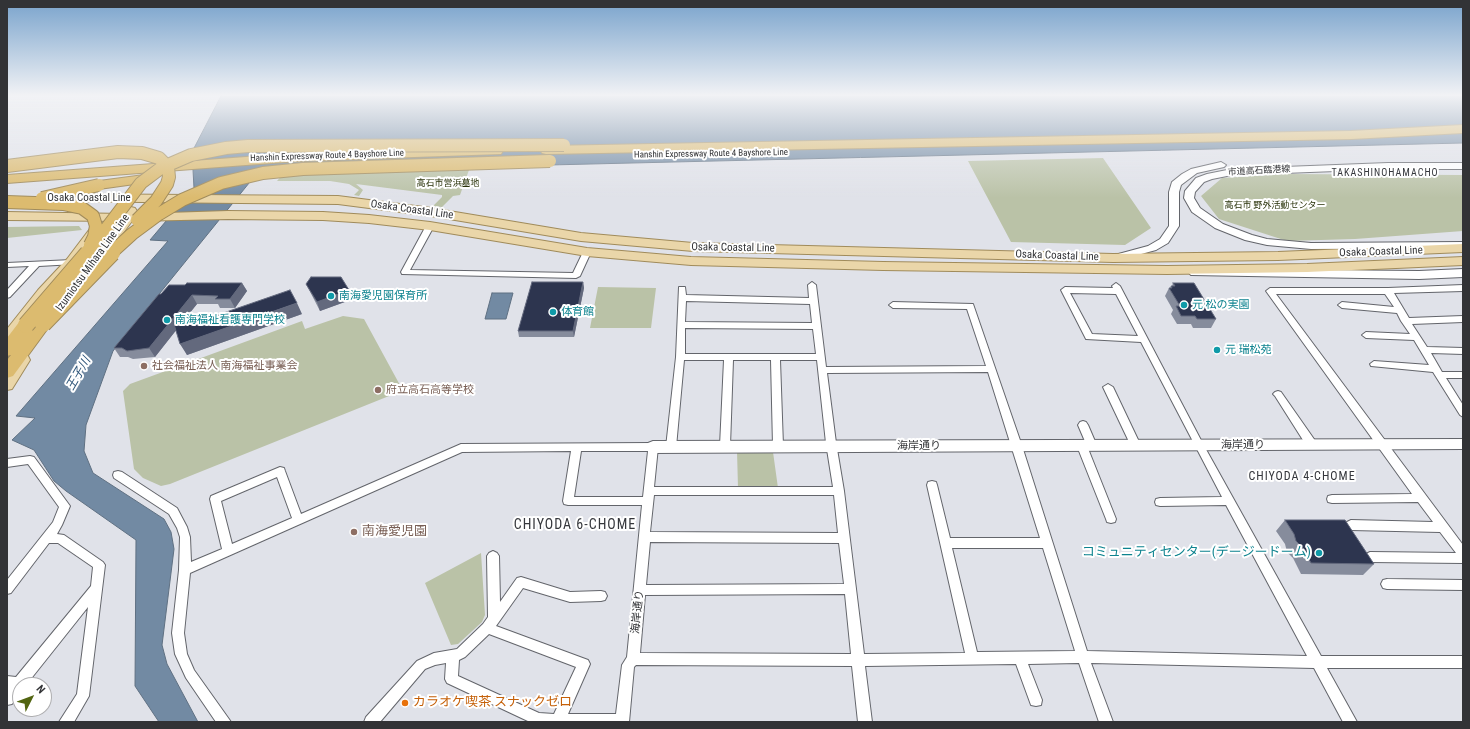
<!DOCTYPE html>
<meta charset="utf-8">
<style>
body{margin:0}
#map{position:relative;width:1470px;height:729px;overflow:hidden;background:#e0e2e9;font-family:"Roboto Condensed",sans-serif}
canvas{display:block}
.frame{position:absolute;inset:0;border:8px solid #323336;pointer-events:none}
.north{position:absolute;left:12px;top:677px;width:40px;height:40px;box-sizing:border-box;background:#fff;border:1px solid #adadaf;border-radius:50%;rotate:48deg;font-size:11px;font-weight:700;line-height:16px;text-align:center;color:#323336}
.north::after{content:'';display:block;margin:auto;width:14px;height:18px;background:#526511;clip-path:polygon(50% 0,100% 100%,50% 72%,0 100%)}
</style>
<div id="map">
<canvas width="1470" height="729"></canvas>
<div class="frame"></div>
<div class="north">N</div>
</div>
<script>
const ctx = document.querySelector('canvas').getContext('2d');
ctx.lineJoin = 'round';
function fill(path, color) {
  ctx.fillStyle = color;
  ctx.fill(path, 'evenodd');
}
function shape(rows) {
  const path = new Path2D();
  for (const r of rows) {
    path.moveTo(r[0], r[1]);
    for (let i = 2; i < r.length; i += 2) path.lineTo(r[i], r[i + 1]);
  }
  return path;
}
function strokePath(path, color, width, dash) {
  ctx.strokeStyle = color;
  ctx.lineWidth = width;
  ctx.lineCap = dash ? 'butt' : 'round';
  ctx.setLineDash(dash || []);
  ctx.stroke(path);
}
function write(font, color, halo, rows, align = 'center') {
  ctx.font = font + ' "Roboto Condensed","Noto Sans JP",sans-serif';
  ctx.lineWidth = 4;
  ctx.setLineDash([]);
  ctx.textBaseline = 'middle';
  ctx.strokeStyle = halo;
  ctx.fillStyle = color;
  for (const [text, x, y, turn = 0] of rows) {
    ctx.save();
    ctx.translate(x, y);
    ctx.rotate((+turn || 0) * Math.PI / 180);
    ctx.textAlign = isNaN(turn) ? turn : align;
    if (halo) ctx.strokeText(text, 0, 0);
    ctx.fillText(text, 0, 0);
    ctx.restore();
  }
}
const green = shape([
 [1103,158,1151,228,1125,245,1011,242,968,161],
 [469,170,460,195,453,196,442,207,433,206,442,197,442,195,356,184,363,190,359,196,354,195,359,190,349,184,330,181,277,181,283,174],
 [1286,174,1463,175,1463,231,1355,239,1287,241,1219,219,1201,196,1222,178],
 [79,226,82,230,7,238,7,227],
 [598,287,656,288,651,328,590,328],
 [343,316,364,319,401,387,399,392,170,484,161,486,143,478,134,469,123,391,130,384,302,321,305,329],
 [737,451,773,452,778,488,738,488],
 [481,553,485,615,482,622,458,644,451,645,425,583]
]);
const water = shape([
 [221,96,1463,96,1463,143,258,172,113,351,86,425,84,451,93,473,164,519,171,532,174,549,162,645,167,664,198,722,159,722,135,686,136,540,66,491,54,481,34,450,12,440,35,418,16,416,168,241,150,240,194,188,192,152,221,96],
 [492,293,513,293,506,319,485,319,492,293]
]);
const street = shape([
 [427,224,433,224,434,226,410,270,573,273,584,250,590,250,591,252,580,276,576,278,402,274,401,272,427,224],
 [72,260,76,262,75,264,39,266,10,297,7,298,7,290,29,266,7,267,7,263,72,260],
 [812,282,816,285,826,367,986,366,967,309,893,308,889,305,893,302,973,304,1022,446,1087,651,1307,656,1226,505,1160,506,1156,505,1155,502,1156,499,1160,498,1222,497,1141,342,1086,339,1061,290,1065,287,1113,288,1112,286,1116,283,1120,286,1203,444,1321,656,1463,656,1463,668,1327,668,1357,722,1343,722,1314,668,1091,663,1113,722,1099,722,1079,663,1028,664,1042,700,1041,705,1036,706,1031,705,1016,664,865,666,872,722,858,722,852,666,636,665,634,667,629,722,530,722,447,683,445,679,446,663,435,665,425,669,380,722,364,722,366,717,417,661,434,653,457,649,483,624,488,617,487,556,489,553,493,551,497,553,499,556,500,602,517,578,521,577,570,592,601,591,605,592,607,596,605,600,601,601,570,602,523,588,496,626,588,660,590,664,568,714,616,714,622,665,627,657,642,505,568,505,564,504,563,501,571,451,462,452,190,573,184,633,187,654,194,670,231,722,216,722,186,678,175,654,172,633,179,570,180,537,177,528,169,514,114,478,113,475,114,472,118,471,122,472,177,508,187,527,190,537,191,562,222,549,210,499,211,496,280,467,284,468,285,471,301,514,461,444,653,443,657,444,658,447,654,487,833,487,826,443,817,360,780,360,783,446,782,449,778,450,774,449,773,446,771,360,733,360,730,446,729,449,725,450,721,449,720,446,724,360,684,360,676,447,675,450,671,451,667,450,666,447,676,357,679,287,685,287,686,295,809,298,808,285,812,282],
 [1070,293,1116,294,1138,336,1092,334,1070,293],
 [686,301,810,304,812,323,685,322,686,301],
 [685,328,813,329,816,354,685,354,685,328],
 [988,372,1040,538,950,538,937,485,936,482,932,481,928,482,927,485,965,653,864,654,844,491,836,443,827,373,988,372],
 [581,451,648,451,643,497,574,497,581,451],
 [277,477,292,518,232,544,221,501,277,477],
 [654,495,834,495,838,533,650,532,654,495],
 [650,542,839,543,844,584,646,585,650,542],
 [952,548,1043,548,1075,651,977,652,952,548],
 [845,594,851,654,640,653,645,595,845,594],
 [489,634,576,667,554,714,539,713,458,676,459,660,465,657,489,634],
 [1463,285,1463,291,1394,293,1409,318,1463,316,1463,322,1412,324,1427,347,1463,348,1463,354,1431,353,1442,372,1463,372,1463,378,1446,378,1463,405,1463,417,1460,415,1433,372,1371,366,1370,364,1374,361,1429,365,1414,340,1366,338,1362,335,1366,332,1410,334,1401,321,1397,313,1342,308,1338,305,1342,302,1394,307,1385,294,1276,294,1463,545,1463,563,1370,562,1366,560,1364,557,1366,554,1370,552,1456,553,1440,532,1351,530,1347,528,1346,525,1347,522,1351,520,1433,522,1418,502,1332,503,1328,502,1327,499,1328,496,1332,495,1412,494,1266,291,1270,288,1388,288,1463,285],
 [1108,384,1113,387,1141,446,1140,449,1136,450,1132,449,1131,446,1103,387,1108,384],
 [1278,391,1281,392,1316,442,1317,445,1316,448,1308,448,1275,396,1273,394,1275,392,1278,391],
 [1083,421,1086,422,1088,425,1097,446,1096,449,1092,450,1088,449,1087,446,1078,425,1080,422,1083,421],
 [1082,442,1086,443,1087,446,1116,519,1115,522,1111,523,1107,522,1106,519,1077,446,1078,443,1082,442],
 [30,456,34,457,70,506,62,525,57,534,64,535,103,562,105,565,89,696,74,722,59,722,77,694,88,607,26,685,20,685,20,693,12,704,7,705,7,676,16,677,91,586,93,567,58,543,49,543,11,593,7,594,7,580,53,522,59,507,28,464,7,467,7,459,30,456],
 [1387,579,1463,580,1463,590,1387,589,1383,588,1381,584,1383,580,1387,579]
]);
const secondary = shape([
 [1221,162,1226,165,1224,167,1197,173,1181,185,1179,192,1179,226,1168,243,1156,250,1115,261,1111,260,1109,258,1111,256,1148,246,1160,239,1169,226,1169,192,1172,182,1182,174,1191,169,1221,162],
 [1388,163,1463,163,1463,169,1388,169,1232,175,1212,179,1204,182,1195,192,1194,198,1200,208,1223,224,1252,235,1267,239,1311,243,1463,242,1463,248,1311,249,1267,245,1245,240,1215,228,1192,212,1184,198,1185,191,1196,178,1207,174,1232,169,1388,163],
 [1195,269,1419,271,1463,269,1463,277,1419,279,1191,275,1189,273,1191,271,1195,269],
 [1463,439,1463,449,653,453,648,451,646,447,648,443,653,441,1463,439]
]);
const primary = shape([
 [50,194,338,196,431,208,581,233,693,243,1113,254,1278,252,1463,244,1463,252,1278,260,1113,262,693,251,581,241,431,216,338,204,46,201,44,198,46,195,50,194],
 [131,207,135,208,137,211,136,214,228,211,323,212,369,215,430,222,587,248,691,257,883,262,1167,266,1307,264,1463,257,1463,265,1307,272,1167,274,883,270,691,265,587,256,430,230,369,223,323,220,228,219,132,221,99,266,94,267,89,266,87,263,119,221,7,220,7,212,124,214,127,208,131,207],
 [96,225,100,226,102,229,77,265,48,296,12,342,7,344,7,329,38,290,67,259,92,226,96,225],
 [23,355,28,356,30,360,12,389,7,390,7,373,18,356,23,355]
]);
const highway = shape([
 [1463,125,1463,133,1351,139,546,154,542,153,540,150,542,147,546,146,1351,131,1463,125],
 [497,147,501,148,503,151,501,154,299,161,7,183,7,175,299,153,497,147],
 [144,175,149,176,150,179,149,182,99,189,94,188,92,185,94,182,99,181,144,175],
 [43,319,49,320,51,324,13,376,7,378,7,360,11,355,7,356,7,338,20,321,26,320,32,321,34,325,37,320,43,319]
]);
const highwayBridgeFar1 = shape([
 [7,166,118,152,142,153,159,158,168,167,169,177,167,184,156,201,137,220],
 [42,198,99,185],
 [7,202,63,204,82,208,93,216,96,226,94,237,90,245],
 [87,254,141,183,161,168,191,155,226,148,248,146,564,145],
 [110,254,132,234,159,214,182,200,221,183,263,173,303,169,550,161]
]);
const highwayBridge = shape([
 [43,324,112,253],
 [26,325,88,253]
]);
const wall = shape([
 [583,282,584,288,574,337,519,337,518,331],
 [242,283,247,291,235,308,220,308,218,304,197,304,183,321,192,321,208,316,209,318,302,314,187,355,176,330,155,357,133,359,128,357,120,357,114,348,161,294,185,285],
 [1173,283,1216,319,1211,328,1193,328,1191,324,1177,324,1171,314,1173,310,1165,296,1169,288,1170,288,1171,286,1172,286],
 [306,284,353,299,320,311],
 [1285,520,1374,564,1363,575,1301,574,1293,558,1287,552,1285,544,1276,531]
]);
const shadedWall = shape([
 [583,282,584,288,574,337,573,331],
 [242,283,247,291,235,308,230,299],
 [349,290,353,299,320,311,317,302],
 [192,295,197,304,155,357,149,348],
 [297,303,302,314,187,355,180,344]
]);
const building = shape([
 [311,277,341,277,349,290,317,302,306,284,311,277],
 [532,282,583,282,573,331,518,331,532,282],
 [187,283,242,283,230,299,215,299,218,296,192,295,149,348,127,351,122,348,114,348,159,294,161,294,169,285,185,285,187,283],
 [1173,283,1194,283,1216,319,1197,319,1195,316,1181,316,1176,306,1180,306,1169,288,1172,288,1171,286,1175,286,1173,283],
 [290,290,297,303,180,344,173,321,192,321,208,316,209,318,290,290],
 [1285,520,1345,520,1374,564,1311,563,1302,547,1296,541,1294,534,1285,520]
]);
const markers = [
 [331,296,4,"#0f9aa8"],
 [1184,305,4,"#0f9aa8"],
 [553,312,4,"#0f9aa8"],
 [167,320,4,"#0f9aa8"],
 [1217,350,4,"#0f9aa8"],
 [144,366,4,"#8d6e63"],
 [378,390,4,"#8d6e63"],
 [354,532,4,"#8d6e63"],
 [1319,553,4,"#0f9aa8"],
 [405,703,4,"#e8710a"]
];
const farStreetnames = [
 ["Hanshin Expressway Route 4 Bayshore Line",711,154,-1],
 ["Hanshin Expressway Route 4 Bayshore Line",327,156,-2],
 ["市道高石臨港線",1259,171,-3]
];
const farParknames = [
 ["高石市営浜墓地",448,184],
 ["高石市 野外活動センター",1275,206]
];
const farNeighbourhoodnames = [
 ["TAKASHINOHAMACHO",1385,173]
];
const streetNames = [
 ["Osaka Coastal Line",89,198],
 ["Osaka Coastal Line",412,210,8],
 ["Osaka Coastal Line",733,248,1],
 ["Osaka Coastal Line",1381,252,-2],
 ["Osaka Coastal Line",1057,256,2],
 ["Izumiotsu Mihara Line Line",93,263,-54],
 ["海岸通り",1243,445],
 ["海岸通り",919,446],
 ["海岸通り",638,612,-84]
];
const cultureNames = [
 ["南海愛児園保育所",339,296],
 ["元 松の実園",1192,305],
 ["体育館",561,312],
 ["南海福祉看護専門学校",175,320],
 ["元 瑞松苑",1225,350]
];
const educationNames = [
 ["社会福祉法人 南海福祉事業会",152,366],
 ["府立高石高等学校",386,390]
];
const waterNames = [
 ["王子川",79,374,-60]
];
const neighbourhoodNames = [
 ["CHIYODA 4-CHOME",1302,477]
];
const nearEducationnames = [
 ["南海愛児園",362,532]
];
const nearCulturenames = [
 ["コミュニティセンター(デージードーム)",1311,553]
];
const nearFoodnames = [
 ["カラオケ喫茶 スナックゼロ",413,703]
];
const nearNeighbourhoodnames = [
 ["CHIYODA 6-CHOME",575,525]
];
fill(green, '#bac2a7');
fill(water, '#728aa3');
strokePath(water, '#5f7082', 1);
strokePath(street, '#63656b', 2);
strokePath(secondary, '#63656b', 2);
strokePath(primary, '#a08b5b', 2);
strokePath(highway, '#a08b5b', 2);
fill(street, '#fff');
fill(secondary, '#fff');
fill(primary, '#ead6a9');
fill(highway, '#dcbb6f');
strokePath(highwayBridgeFar1, '#a08b5b', 14, []);
strokePath(highwayBridge, '#a08b5b', 18, []);
strokePath(highwayBridgeFar1, '#dcbb6f', 12);
strokePath(highwayBridge, '#dcbb6f', 16);
fill(wall, '#868c9c');
fill(shadedWall, '#63697d');
fill(building, '#2d354f');
strokePath(building, '#63697d', 1);
const sky = ctx.createLinearGradient(0, 0, 0, 198);
sky.addColorStop(0, '#79a3cc');
sky.addColorStop(0.48, '#f1f2f5');
sky.addColorStop(1, '#f1f2f500');
ctx.fillStyle = sky;
ctx.fillRect(0, 0, 1470, 198);
for (const [x, y, r, color] of markers) {
  const dot = new Path2D();
  dot.arc(x, y, r, 0, 2 * Math.PI);
  ctx.fillStyle = color;
  ctx.fill(dot);
  strokePath(dot, '#fff', 1.5);
}
write('9px', '#323336', '#fff', farStreetnames);
write('9px', '#293209', '#fff', farParknames);
ctx.letterSpacing = '1px';
write('10px', '#35373c', '#fff', farNeighbourhoodnames);
ctx.letterSpacing = '0px';
write('11px', '#323336', '#fff', streetNames);
write('11px', '#0d838f', '#fff', cultureNames, 'left');
write('11px', '#785e54', '#fff', educationNames, 'left');
write('italic 12px', '#2a5277', '#fff', waterNames);
ctx.letterSpacing = '1px';
write('12px', '#35373c', '#fff', neighbourhoodNames);
ctx.letterSpacing = '0px';
write('13px', '#785e54', '#fff', nearEducationnames, 'left');
write('13px', '#0d838f', '#fff', nearCulturenames, 'right');
write('13px', '#c56008', '#fff', nearFoodnames, 'left');
ctx.letterSpacing = '1px';
write('14px', '#35373c', '#fff', nearNeighbourhoodnames);
ctx.letterSpacing = '0px';
</script>
